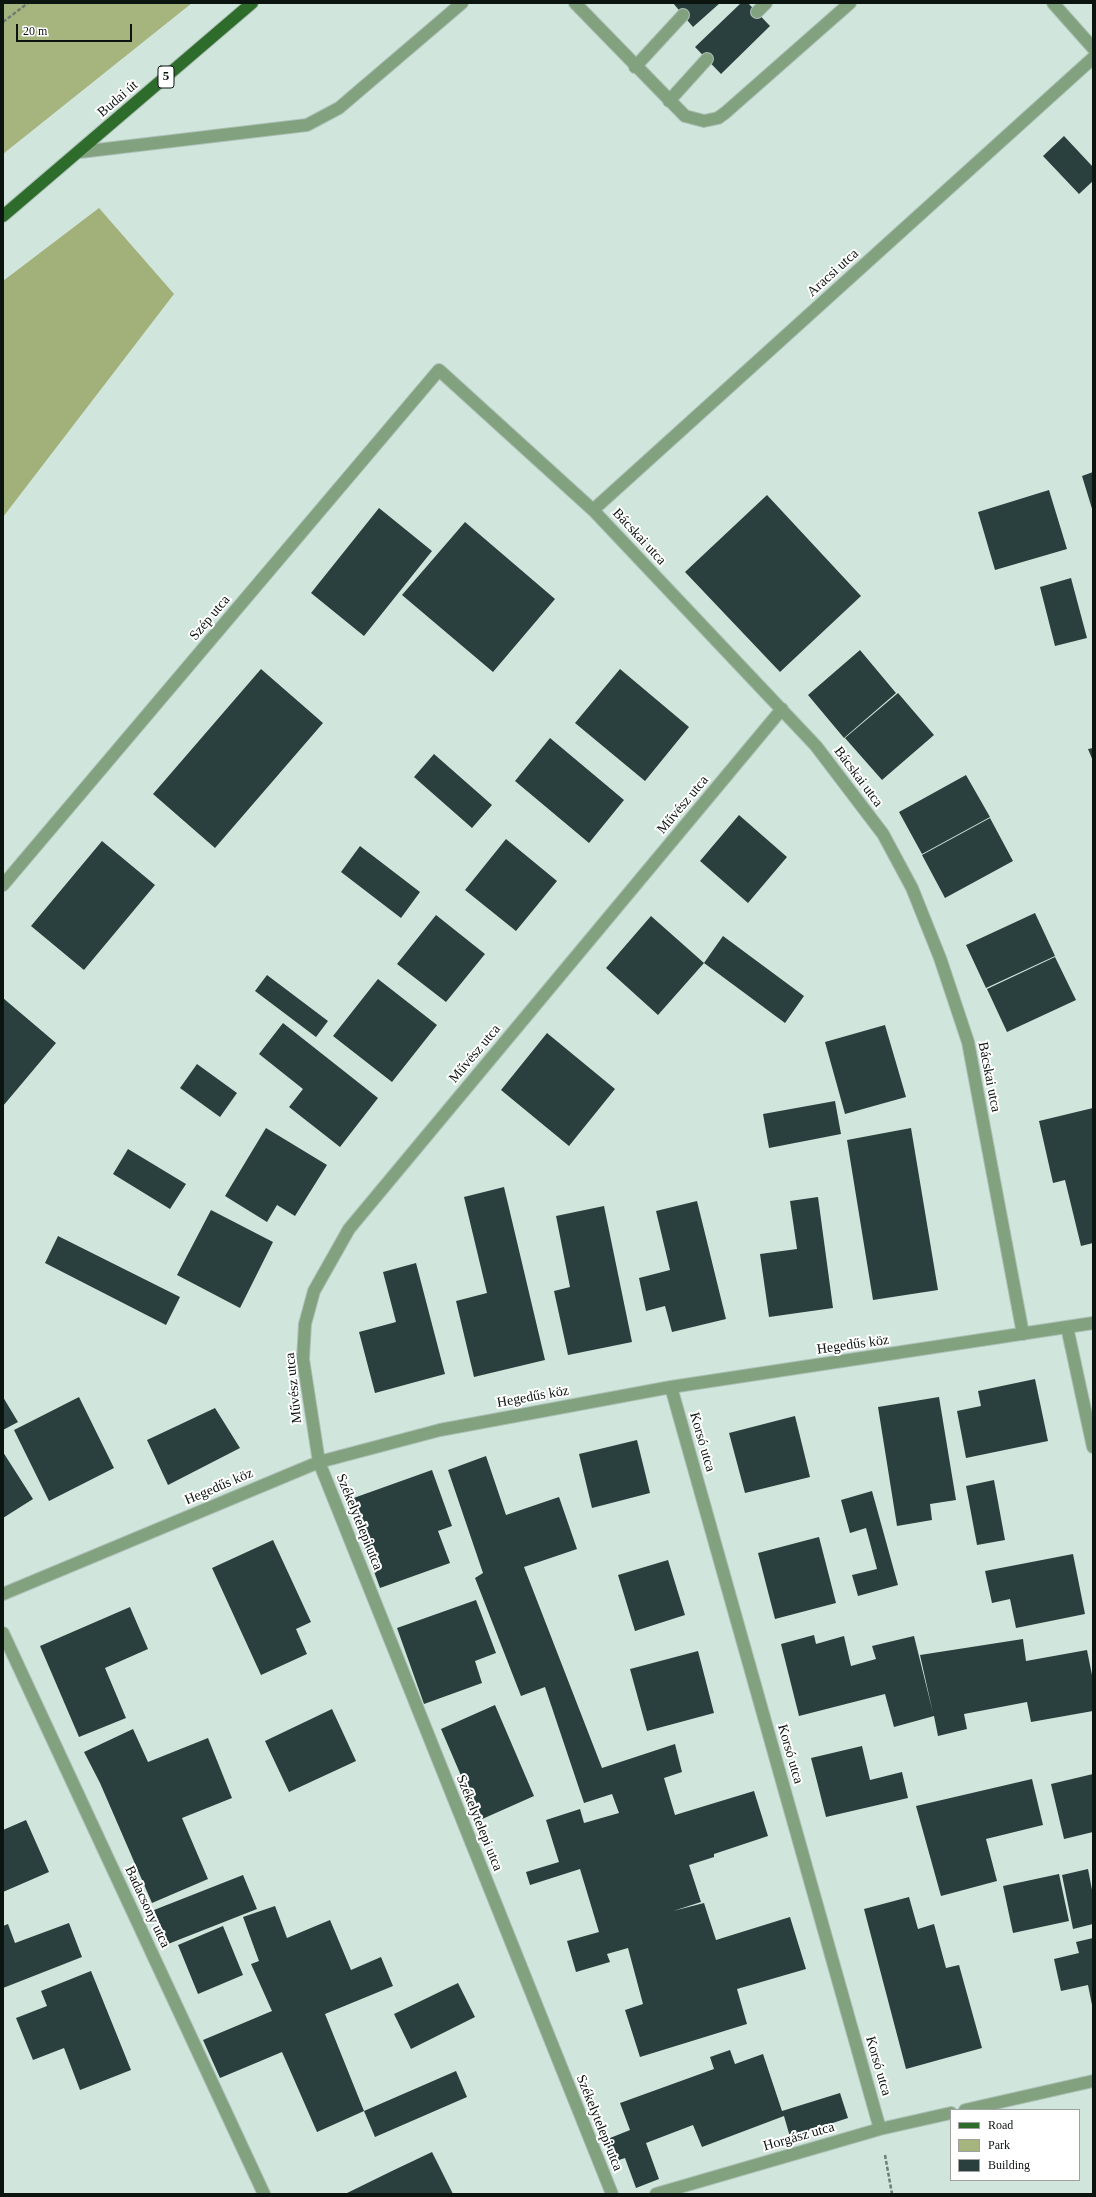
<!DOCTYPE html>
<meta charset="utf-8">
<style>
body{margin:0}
#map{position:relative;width:1096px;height:2197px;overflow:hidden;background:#d0e6dc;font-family:"Times New Roman",serif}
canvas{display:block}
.frame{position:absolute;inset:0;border:4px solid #0c1410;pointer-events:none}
.legend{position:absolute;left:950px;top:2109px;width:130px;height:72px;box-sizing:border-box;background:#fff;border:1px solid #9ea19f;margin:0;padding:5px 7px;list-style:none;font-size:12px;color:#0c1410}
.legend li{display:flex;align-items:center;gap:8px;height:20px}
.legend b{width:20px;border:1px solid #9ea19f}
.scale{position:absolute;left:16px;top:24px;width:116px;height:18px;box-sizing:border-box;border:2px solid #0c1410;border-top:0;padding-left:5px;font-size:12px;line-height:14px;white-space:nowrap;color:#0c1410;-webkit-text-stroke:3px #fff;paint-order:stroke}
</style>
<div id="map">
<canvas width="1096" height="2197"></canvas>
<div class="frame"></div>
<ul class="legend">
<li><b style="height:5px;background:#2e6c2c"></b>Road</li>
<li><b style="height:11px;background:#a6b47e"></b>Park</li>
<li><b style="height:11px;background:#2a403e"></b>Building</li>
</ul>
<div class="scale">20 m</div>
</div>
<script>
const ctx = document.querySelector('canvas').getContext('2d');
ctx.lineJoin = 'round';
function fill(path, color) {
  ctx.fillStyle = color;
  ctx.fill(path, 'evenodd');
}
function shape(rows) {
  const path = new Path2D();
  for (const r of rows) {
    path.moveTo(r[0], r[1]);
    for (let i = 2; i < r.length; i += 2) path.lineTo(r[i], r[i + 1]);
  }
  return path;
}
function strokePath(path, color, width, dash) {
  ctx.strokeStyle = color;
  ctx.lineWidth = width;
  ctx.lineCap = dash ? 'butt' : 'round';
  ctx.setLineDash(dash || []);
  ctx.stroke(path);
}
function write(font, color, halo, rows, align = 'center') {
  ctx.font = font + ' "Times New Roman",serif';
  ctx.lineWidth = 4;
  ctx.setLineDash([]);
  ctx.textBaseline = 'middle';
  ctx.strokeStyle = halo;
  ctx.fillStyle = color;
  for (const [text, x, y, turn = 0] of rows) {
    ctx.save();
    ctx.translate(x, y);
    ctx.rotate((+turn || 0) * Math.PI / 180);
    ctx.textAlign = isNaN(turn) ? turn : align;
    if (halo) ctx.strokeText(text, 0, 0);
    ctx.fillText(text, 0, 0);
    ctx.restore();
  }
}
const green = shape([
 [3,3,192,3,3,154]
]);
const forest = shape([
 [99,208,174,294,3,517,3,281]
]);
const building = shape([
 [673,3,720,3,693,27],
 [741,3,748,3,770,26,721,74,695,47],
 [1064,136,1093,167,1093,181,1079,194,1043,156],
 [1093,472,1093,512,1082,476],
 [1049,490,1067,549,995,570,978,512],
 [767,495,861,596,780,672,685,572],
 [379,508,432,551,364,636,311,593],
 [465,522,555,599,493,672,402,595],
 [1071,578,1087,638,1055,646,1040,587],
 [860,650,896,693,844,738,808,695],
 [261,669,323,723,215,848,153,794],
 [620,669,689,727,645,781,575,723],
 [898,693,934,735,882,780,845,738],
 [550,738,624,800,589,843,515,781],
 [1093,748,1093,761,1088,749],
 [434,754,492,805,472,828,414,777],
 [966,775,990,817,922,854,899,812],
 [739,815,787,857,748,903,700,861],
 [990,818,1013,861,945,898,922,855],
 [506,839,557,881,516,931,465,890],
 [102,841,155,885,84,970,31,926],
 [360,846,420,892,401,918,341,872],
 [1035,913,1055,956,986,988,966,945],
 [436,915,485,954,446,1002,397,964],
 [651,916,704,963,658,1015,606,968],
 [723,936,804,996,785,1023,704,963],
 [1055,957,1076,1000,1007,1032,987,989],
 [267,975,328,1021,316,1037,255,991],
 [378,979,437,1025,392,1082,333,1036],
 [3,998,56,1043,3,1106],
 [283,1023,378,1098,340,1147,289,1107,303,1089,259,1054],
 [885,1025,906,1097,845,1114,825,1042],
 [547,1033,615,1089,569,1146,501,1090],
 [197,1064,237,1093,220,1117,180,1088],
 [835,1101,841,1134,769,1148,763,1114],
 [1093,1108,1093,1243,1081,1246,1065,1180,1053,1183,1039,1121],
 [266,1128,327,1165,295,1216,277,1205,267,1222,225,1196],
 [911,1128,938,1290,873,1300,847,1140],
 [128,1149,186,1184,170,1209,113,1174],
 [504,1187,545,1360,474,1377,456,1301,487,1293,464,1197],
 [818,1197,833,1308,769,1317,760,1254,797,1249,790,1201],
 [697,1201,726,1319,672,1332,665,1306,646,1311,639,1278,670,1270,656,1211],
 [604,1206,632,1342,568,1355,554,1291,570,1287,556,1216],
 [211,1210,273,1242,240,1308,177,1275],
 [58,1236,180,1297,166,1325,45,1263],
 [416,1263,445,1374,375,1393,359,1332,396,1322,383,1272],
 [1035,1379,1048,1441,966,1458,957,1411,981,1406,978,1391],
 [3,1397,18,1422,3,1430],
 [79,1397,114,1468,49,1501,14,1430],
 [939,1397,956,1500,930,1504,932,1520,897,1526,878,1407],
 [215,1408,240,1448,168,1485,147,1440],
 [795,1416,810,1477,745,1493,729,1433],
 [637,1440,650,1493,592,1508,579,1454],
 [3,1452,33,1499,3,1518],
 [486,1456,506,1515,559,1497,577,1549,524,1567,602,1768,675,1744,682,1772,664,1778,675,1815,754,1791,768,1836,714,1854,714,1857,689,1865,701,1902,673,1911,704,1903,716,1940,790,1917,806,1969,737,1989,747,2024,640,2057,625,2010,643,2004,628,1948,607,1954,610,1962,576,1972,567,1941,599,1932,580,1869,530,1885,526,1872,559,1862,546,1820,580,1809,584,1823,619,1813,612,1794,584,1803,545,1687,521,1696,475,1578,483,1573,448,1470],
 [432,1470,452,1526,438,1531,450,1563,380,1588,348,1500],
 [994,1480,1005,1540,977,1545,966,1486],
 [872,1491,898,1585,858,1596,852,1575,877,1569,866,1528,850,1533,841,1500],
 [819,1537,836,1603,775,1619,758,1553],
 [273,1540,311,1622,296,1629,307,1654,261,1675,212,1568],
 [1073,1554,1085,1614,1016,1628,1010,1599,992,1603,985,1571],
 [668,1560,685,1615,635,1631,618,1575],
 [476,1600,496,1653,475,1661,482,1683,424,1704,397,1628],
 [130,1607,148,1649,105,1668,126,1718,79,1737,40,1646],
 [814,1635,816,1644,844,1636,851,1666,876,1659,872,1646,914,1636,933,1713,920,1655,1023,1639,1026,1661,1087,1650,1093,1680,1093,1711,1031,1722,1027,1702,964,1714,967,1729,938,1736,934,1716,894,1727,885,1694,799,1716,781,1644],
 [698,1651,714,1713,647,1731,630,1669],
 [495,1705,534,1796,480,1820,441,1729],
 [332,1709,356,1761,289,1792,265,1741],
 [133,1729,148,1762,208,1738,232,1798,182,1818,208,1879,152,1903,100,1783,84,1752],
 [862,1746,870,1780,902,1772,908,1798,826,1817,811,1758],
 [1093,1774,1093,1832,1064,1839,1051,1784],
 [1032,1779,1043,1825,986,1839,997,1881,941,1896,916,1806],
 [26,1820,49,1872,3,1892,3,1830],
 [1088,1869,1093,1895,1093,1924,1073,1929,1062,1875],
 [1059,1874,1069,1921,1013,1933,1003,1886],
 [243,1875,257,1909,168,1944,154,1910],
 [909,1897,918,1929,934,1924,946,1968,959,1965,982,2048,906,2069,864,1909],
 [275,1906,287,1938,330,1920,351,1970,381,1957,393,1986,325,2014,364,2111,456,2071,467,2097,375,2137,364,2111,317,2132,282,2052,220,2078,203,2040,272,2011,251,1964,259,1961,243,1917],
 [69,1923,82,1957,3,1988,3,1926,8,1924,15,1943],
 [223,1926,243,1975,198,1994,178,1945],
 [1093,1938,1093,2004,1092,2005,1088,1985,1061,1991,1054,1959,1079,1953,1076,1942],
 [91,1971,131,2070,80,2090,64,2048,33,2060,16,2018,47,2006,41,1991],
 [458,1983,475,2017,411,2049,394,2014],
 [730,2050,735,2064,763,2054,782,2111,840,2093,848,2118,790,2137,784,2116,702,2147,693,2125,646,2143,659,2179,636,2188,625,2158,613,2162,605,2140,630,2130,620,2103,714,2069,710,2057],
 [432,2152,453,2194,345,2194,394,2170]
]);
const path = shape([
 [3,22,28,3],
 [885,2155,892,2194]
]);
const service = shape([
 [575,3,685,116,704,121,718,118,725,113,850,3],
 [757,12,766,3],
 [635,67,683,15],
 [669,101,707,59],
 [80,152,307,125,339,108,462,3]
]);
const minor = shape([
 [593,510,1093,58],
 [3,885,439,370,593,510,816,746,883,834,912,888,940,958,968,1042,1023,1334],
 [1067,1327,1093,1447],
 [671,1387,880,2129],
 [3,1594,319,1462,440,1430,671,1387,1093,1323],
 [3,1633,264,2194],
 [965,2110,1093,2081],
 [612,2194,319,1462,303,1359,305,1324,314,1291,349,1229,782,709],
 [656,2194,880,2129,951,2113]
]);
const tertiary = shape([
 [1053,3,1093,48]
]);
const primary = shape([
 [3,216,252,3]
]);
const shields = [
 [166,77,16]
];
const shieldNames = [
 ["5",166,77]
];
const streetNames = [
 ["Budai út",118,99,-41],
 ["Aracsi utca",833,273,-42],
 ["Bácskai utca",639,537,47],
 ["Szép utca",210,618,-50],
 ["Bácskai utca",858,777,53],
 ["Művész utca",683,805,-50],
 ["Művész utca",475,1054,-50],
 ["Bácskai utca",989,1077,79],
 ["Hegedűs köz",853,1345,-8],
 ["Művész utca",294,1388,-96],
 ["Hegedűs köz",533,1397,-10],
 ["Korsó utca",702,1442,74],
 ["Hegedűs köz",219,1487,-23],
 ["Székelytelepi utca",359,1522,68],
 ["Korsó utca",790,1754,74],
 ["Székelytelepi utca",479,1823,68],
 ["Badacsony utca",147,1907,65],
 ["Korsó utca",878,2066,74],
 ["Székelytelepi utca",599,2123,68],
 ["Horgász utca",799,2137,-16]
];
fill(green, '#a6b47e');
fill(forest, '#a2b079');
fill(building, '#2a403e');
strokePath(service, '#adc0b7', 14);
strokePath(minor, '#adc0b7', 14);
strokePath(tertiary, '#adc0b7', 14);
strokePath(primary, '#adc0b7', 14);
strokePath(path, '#6e7d76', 2.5, [4, 2]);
strokePath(service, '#82a27f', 12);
strokePath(minor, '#82a27f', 12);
strokePath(tertiary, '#82a27f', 12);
strokePath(primary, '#2e6c2c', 12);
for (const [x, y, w] of shields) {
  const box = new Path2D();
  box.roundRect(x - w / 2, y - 11, w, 22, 3);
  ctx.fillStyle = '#fff';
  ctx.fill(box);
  strokePath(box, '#0c1410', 1);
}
write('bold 13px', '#0c1410', null, shieldNames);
write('14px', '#0c1410', '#fff', streetNames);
</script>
